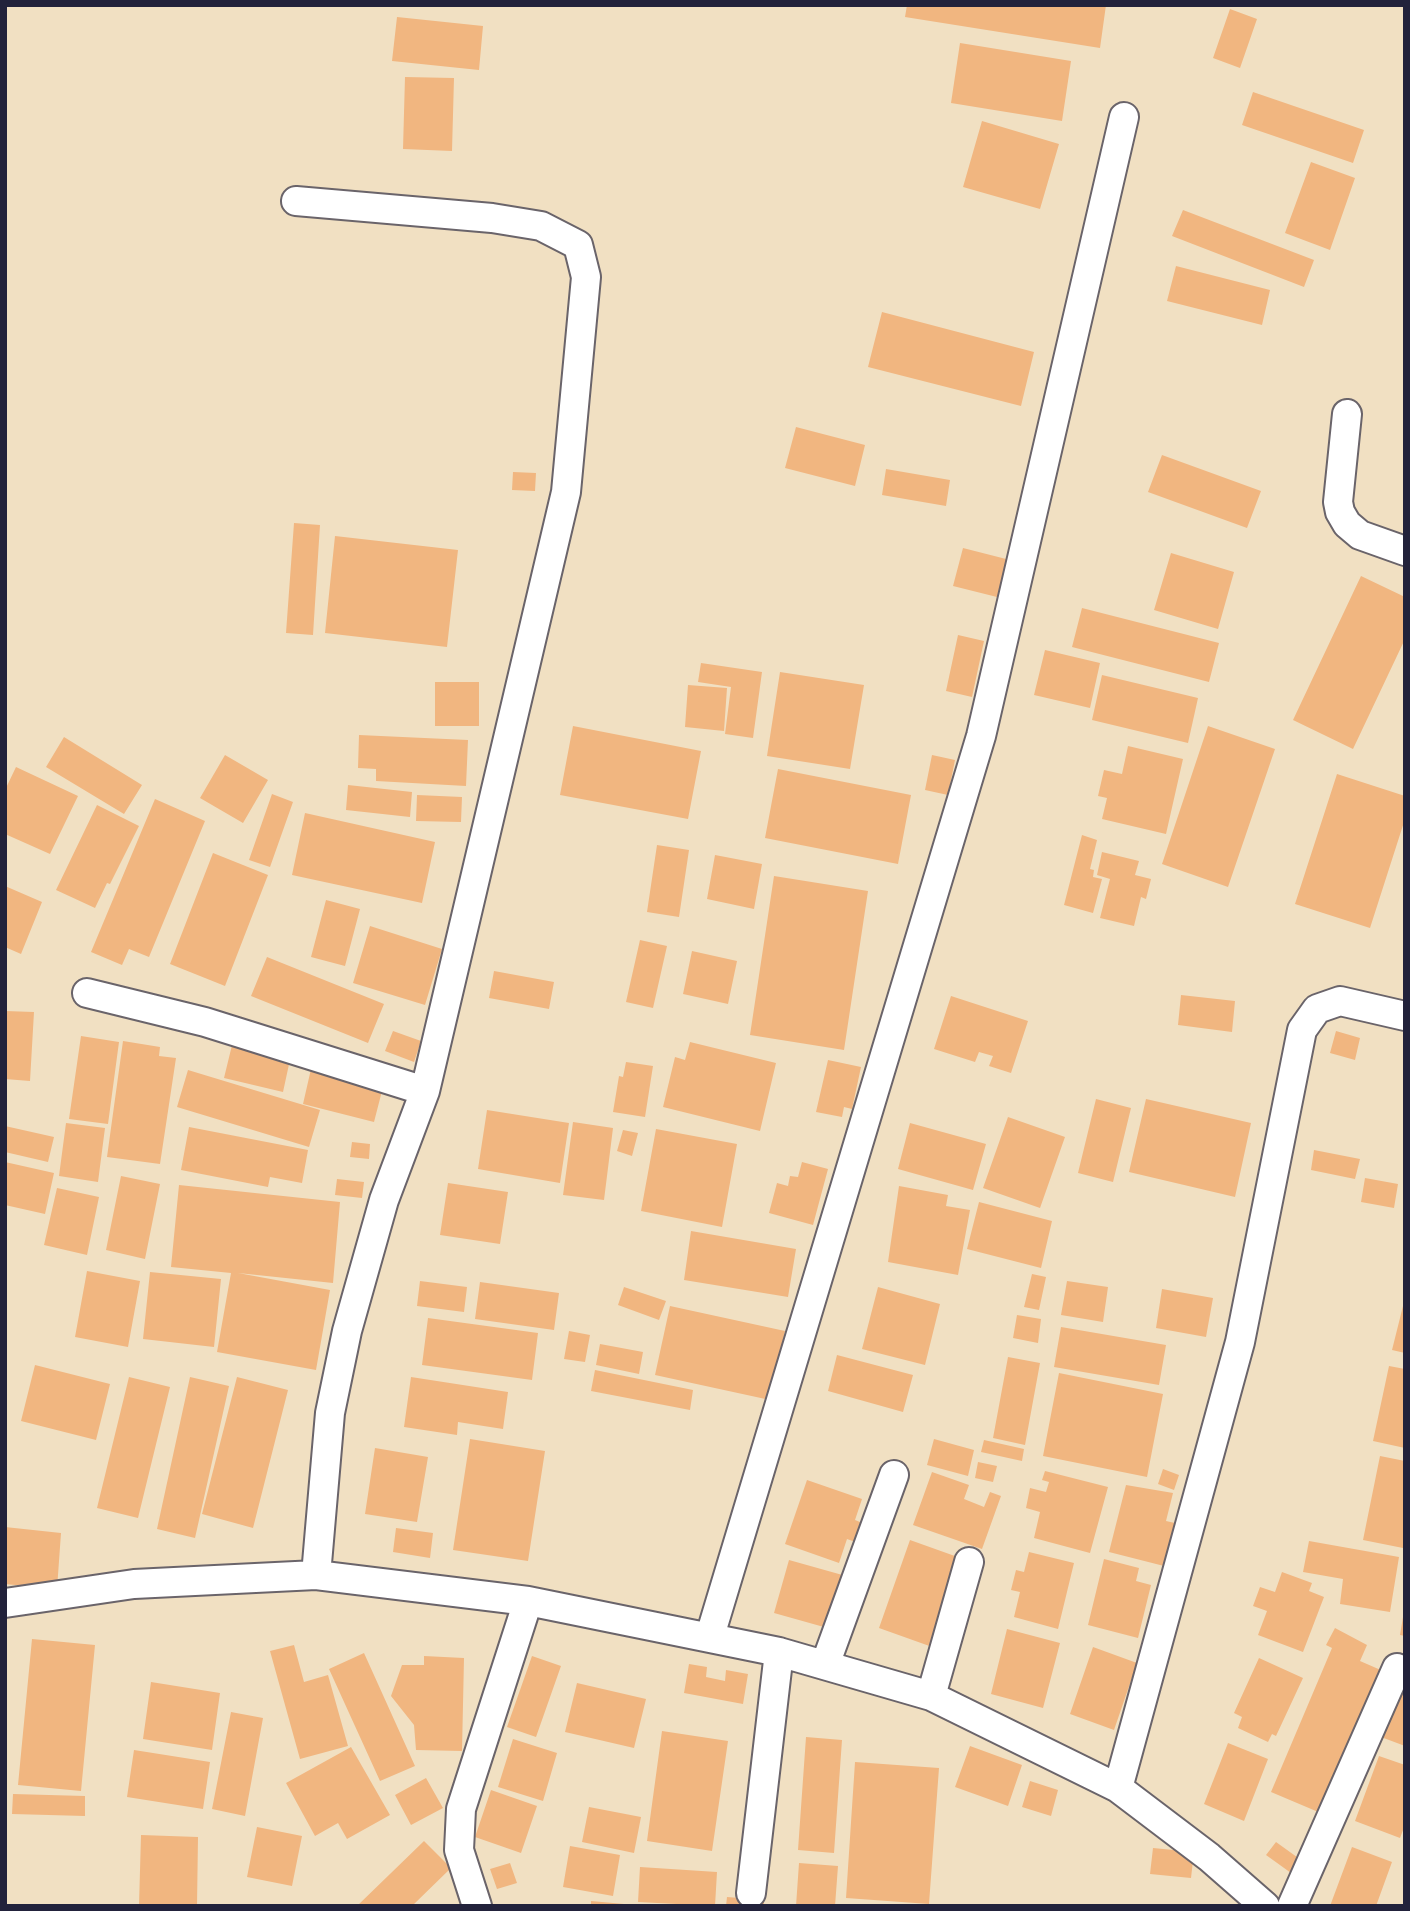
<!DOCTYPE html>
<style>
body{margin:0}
#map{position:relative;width:1410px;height:1911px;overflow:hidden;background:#f1e0c2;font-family:Vollkorn,serif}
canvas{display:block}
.frame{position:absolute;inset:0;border:7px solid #22223b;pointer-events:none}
</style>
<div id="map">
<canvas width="1410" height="1911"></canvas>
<div class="frame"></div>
</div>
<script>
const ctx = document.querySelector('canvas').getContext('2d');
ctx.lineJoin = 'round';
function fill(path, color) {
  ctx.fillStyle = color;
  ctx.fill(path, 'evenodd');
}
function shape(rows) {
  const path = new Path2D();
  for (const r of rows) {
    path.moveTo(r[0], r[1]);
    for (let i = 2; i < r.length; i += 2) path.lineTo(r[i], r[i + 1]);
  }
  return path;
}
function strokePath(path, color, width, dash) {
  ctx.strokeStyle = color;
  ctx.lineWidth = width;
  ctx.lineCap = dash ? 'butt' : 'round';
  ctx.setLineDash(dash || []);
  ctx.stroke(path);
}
const building = shape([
 [907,5,1106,5,1100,48,905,17],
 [1230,9,1257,19,1240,68,1213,58],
 [397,17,483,26,479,70,392,61],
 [960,43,1071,61,1062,121,951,103],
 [405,77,454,78,452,151,403,149],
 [1253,92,1364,130,1353,163,1242,125],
 [982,121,1059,144,1040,209,963,187],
 [1311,162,1355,178,1330,250,1285,233],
 [1183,210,1314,260,1304,287,1172,236],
 [1176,266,1270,290,1262,325,1167,301],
 [882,312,1034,352,1021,406,868,367],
 [796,427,865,445,855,486,785,468],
 [1162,455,1261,491,1247,528,1148,492],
 [886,469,950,480,946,506,882,495],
 [513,472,536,473,535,491,512,490],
 [294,523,320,525,313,635,286,633],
 [335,536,458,550,447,647,325,633],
 [963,548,1010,560,1001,598,953,586],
 [1171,553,1234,572,1218,629,1154,610],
 [1361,576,1405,597,1405,639,1353,749,1293,720],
 [1082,608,1219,643,1209,682,1072,647],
 [958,635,984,641,972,697,946,691],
 [1045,650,1100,663,1090,708,1034,695],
 [701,663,762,672,753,738,725,734,731,687,698,682],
 [780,672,864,685,850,769,767,756],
 [1102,675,1198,698,1188,743,1092,720],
 [435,682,479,682,479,726,435,726],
 [688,685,727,688,724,731,685,727],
 [573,726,701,751,688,819,560,795],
 [1208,726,1275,749,1228,887,1162,864],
 [359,735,468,740,466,786,376,781,376,769,358,768],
 [64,737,142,785,124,814,46,767],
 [1128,746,1183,759,1166,834,1102,819,1107,798,1098,796,1104,770,1122,774],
 [225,755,268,780,243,823,200,798],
 [932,755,955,760,948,795,925,790],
 [16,767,78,796,50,854,5,834,5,790],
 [778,769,911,795,898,864,765,838],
 [1337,774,1405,796,1405,819,1370,928,1295,904],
 [348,785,412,792,410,817,346,810],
 [272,794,293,802,270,867,249,860],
 [417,795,462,797,461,822,416,821],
 [155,799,205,821,149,957,129,949,122,965,91,952],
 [97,805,139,826,110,884,107,883,95,908,56,890],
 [305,813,435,842,422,903,292,875],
 [1082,835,1097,840,1090,869,1094,870,1093,877,1102,879,1093,913,1064,905],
 [657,845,689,850,679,917,647,912],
 [1102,852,1139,861,1135,875,1151,879,1146,899,1141,897,1134,926,1100,918,1110,879,1097,875],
 [213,853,268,875,225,986,170,964],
 [715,855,762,864,754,909,707,899],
 [774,876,868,891,844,1050,750,1035],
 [5,886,42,902,21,954,5,947],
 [326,900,360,909,345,966,311,957],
 [370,926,442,949,425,1005,353,983],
 [640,940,667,946,653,1008,626,1002],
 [692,951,737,961,728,1004,683,994],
 [267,957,384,1004,368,1043,251,996],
 [494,971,554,982,549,1009,489,998],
 [1181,995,1235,1001,1232,1032,1178,1025],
 [951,996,1028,1021,1011,1073,989,1066,993,1056,979,1052,975,1062,934,1049],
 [5,1011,34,1012,30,1081,5,1079],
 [393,1031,421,1041,414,1062,385,1051],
 [1336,1031,1360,1038,1355,1060,1330,1053],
 [81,1036,119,1042,108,1124,69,1119],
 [123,1041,160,1047,159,1056,176,1058,160,1164,107,1157],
 [233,1041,291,1055,283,1092,224,1078],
 [690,1042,776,1063,760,1131,663,1107,675,1057,685,1060],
 [828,1060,861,1067,852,1109,844,1107,842,1117,816,1112],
 [626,1062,653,1066,645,1117,613,1112,619,1076,623,1077],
 [311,1069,383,1087,374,1122,303,1104],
 [188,1070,320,1110,309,1147,177,1107],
 [1096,1099,1131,1108,1113,1182,1078,1173],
 [1146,1099,1251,1123,1235,1197,1129,1172],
 [487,1110,569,1123,560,1183,478,1169],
 [1008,1117,1065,1137,1040,1208,983,1188],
 [573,1122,613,1128,604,1200,563,1195],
 [66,1123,105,1128,98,1182,59,1176],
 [910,1123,986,1144,973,1190,898,1169],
 [5,1126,54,1137,48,1162,5,1152],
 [189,1127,308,1150,302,1183,270,1177,268,1187,181,1170],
 [656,1129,737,1144,722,1227,641,1211],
 [623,1130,638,1133,632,1156,617,1151],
 [352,1142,370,1144,369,1159,350,1157],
 [1314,1150,1360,1159,1355,1179,1311,1170],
 [5,1162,54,1173,45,1214,5,1205],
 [802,1162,828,1169,813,1225,769,1213,777,1183,788,1186,790,1176,798,1177],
 [121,1176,160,1184,145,1259,106,1250],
 [1365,1178,1398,1184,1394,1208,1361,1202],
 [337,1179,364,1182,362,1198,335,1195],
 [448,1183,508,1192,500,1244,440,1235],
 [179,1185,340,1202,333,1283,238,1273,330,1290,316,1370,217,1352,231,1273,171,1267],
 [899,1186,948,1195,946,1206,970,1210,958,1275,888,1262],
 [57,1188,99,1197,87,1255,44,1245],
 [979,1202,1052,1221,1041,1268,967,1249],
 [691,1231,796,1249,788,1297,684,1280],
 [87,1271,140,1281,128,1347,75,1337],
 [150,1272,221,1279,214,1347,143,1339],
 [1032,1274,1046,1277,1039,1310,1024,1307],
 [420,1281,467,1287,464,1312,417,1306],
 [1067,1281,1108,1287,1103,1322,1061,1315],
 [480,1282,559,1293,554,1330,475,1319],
 [624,1287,666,1301,659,1320,618,1305],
 [878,1287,940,1304,925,1365,862,1349],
 [1162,1289,1213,1298,1206,1337,1156,1328],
 [1404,1302,1405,1303,1405,1353,1392,1350],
 [670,1306,785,1331,770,1400,655,1375],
 [1017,1315,1041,1319,1038,1343,1013,1338],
 [428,1318,538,1333,532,1380,422,1365],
 [1061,1327,1166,1345,1159,1385,1054,1367],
 [569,1331,590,1335,585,1362,564,1359],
 [600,1344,643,1352,639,1374,596,1365],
 [837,1355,913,1375,903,1412,828,1391],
 [1008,1357,1040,1363,1025,1445,993,1438],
 [35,1365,110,1384,96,1440,21,1421],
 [1389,1366,1405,1369,1405,1448,1373,1441],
 [595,1370,693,1390,690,1410,591,1391],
 [1059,1373,1163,1394,1147,1477,1043,1456],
 [129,1377,170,1387,138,1518,97,1508],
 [190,1377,229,1386,195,1538,157,1529],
 [237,1377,288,1390,253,1528,202,1514],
 [411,1377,508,1392,503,1429,458,1422,457,1435,404,1427],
 [470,1439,545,1451,528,1561,453,1550],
 [934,1439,974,1450,968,1476,927,1465],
 [984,1440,1024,1449,1022,1461,981,1452],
 [375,1448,428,1457,417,1522,365,1514],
 [1380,1456,1405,1461,1403,1548,1363,1540],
 [978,1462,997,1466,993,1482,975,1478],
 [1163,1469,1179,1475,1174,1490,1158,1484],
 [1045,1471,1108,1487,1090,1553,1034,1538,1040,1512,1026,1508,1030,1488,1046,1492,1049,1482,1042,1480],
 [932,1472,969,1485,964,1499,984,1507,990,1492,1001,1496,982,1549,913,1525],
 [807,1480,862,1499,855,1520,870,1526,864,1545,847,1539,839,1563,785,1544],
 [1126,1485,1173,1493,1166,1521,1175,1523,1164,1566,1109,1552],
 [5,1527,61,1533,57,1589,5,1584],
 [396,1528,433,1533,430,1558,393,1552],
 [910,1540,966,1560,935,1648,879,1628],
 [1309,1541,1399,1557,1390,1612,1340,1604,1343,1579,1303,1572],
 [1029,1552,1074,1563,1058,1629,1014,1617,1020,1592,1011,1590,1016,1570,1024,1572],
 [1104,1559,1139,1568,1136,1581,1151,1585,1138,1638,1088,1625],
 [789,1560,846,1576,831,1629,774,1613],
 [1282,1572,1312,1583,1309,1591,1324,1597,1303,1652,1258,1635,1267,1611,1253,1606,1260,1587,1275,1592],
 [1403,1617,1405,1617,1405,1636,1400,1635],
 [1335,1628,1367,1645,1360,1661,1383,1671,1323,1814,1271,1792,1332,1648,1326,1645],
 [1007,1629,1060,1643,1043,1708,991,1694],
 [32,1639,95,1645,81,1791,18,1785],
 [294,1645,304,1682,328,1675,348,1746,300,1759,270,1651],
 [1093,1647,1137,1663,1114,1730,1070,1714],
 [364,1653,415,1766,380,1781,329,1669],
 [424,1656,464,1658,462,1751,416,1750,414,1725,391,1696,402,1665,424,1665],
 [532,1656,561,1666,536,1737,507,1727],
 [1259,1658,1303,1678,1276,1736,1272,1734,1268,1742,1238,1728,1242,1717,1234,1713],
 [689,1664,707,1667,706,1677,725,1681,726,1670,748,1674,743,1704,684,1693],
 [1405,1672,1405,1746,1381,1737],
 [151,1682,220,1693,212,1750,143,1739],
 [577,1683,646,1699,634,1748,565,1732],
 [231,1712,263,1718,245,1816,212,1809],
 [662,1731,728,1741,712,1851,647,1841],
 [806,1737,842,1740,834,1853,798,1850],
 [513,1739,557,1753,543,1801,498,1787],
 [1228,1743,1268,1759,1244,1821,1204,1804],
 [970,1746,1022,1765,1008,1806,955,1787],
 [351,1747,390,1815,347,1839,338,1823,315,1836,286,1783],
 [134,1750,210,1762,203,1809,127,1797],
 [1379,1756,1405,1765,1405,1825,1400,1838,1355,1821],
 [855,1762,939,1768,929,1904,846,1898],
 [426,1778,443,1808,411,1825,395,1795],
 [1030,1781,1058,1790,1051,1816,1022,1807],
 [491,1790,537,1806,521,1853,475,1837],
 [13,1794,85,1796,85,1816,12,1814],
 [589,1807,641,1817,634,1853,582,1842],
 [257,1827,302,1836,292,1886,247,1877],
 [141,1835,198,1837,197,1906,139,1906],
 [424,1841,451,1868,412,1906,357,1906],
 [1276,1842,1308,1865,1298,1878,1266,1855],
 [570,1846,620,1855,613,1896,563,1887],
 [1352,1847,1392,1862,1376,1906,1330,1906],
 [1153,1848,1194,1852,1191,1878,1150,1874],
 [510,1863,517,1883,497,1889,490,1869],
 [799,1863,838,1866,835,1906,796,1906],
 [640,1867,717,1872,715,1906,638,1902],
 [727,1897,764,1900,764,1906,726,1906],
 [591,1901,624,1904,624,1906,591,1906]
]);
const street = shape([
 [296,201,492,218,541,226,578,245,586,277,566,492,425,1091,384,1200,347,1331,330,1413,316,1575],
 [1347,414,1338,502,1340,512,1347,524,1360,535,1405,551],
 [87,993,205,1022,425,1091],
 [5,1603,134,1584,316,1575,528,1601,779,1652,931,1696,1118,1788,1209,1857,1265,1906],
 [710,1636,981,736,1124,117],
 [825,1665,894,1475],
 [931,1696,969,1562],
 [1118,1788,1240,1342,1302,1030,1317,1009,1340,1001,1405,1016],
 [751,1893,779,1652],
 [477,1906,459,1850,461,1809,528,1601],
 [1292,1906,1397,1668]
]);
fill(building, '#f1b680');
strokePath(street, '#6a646a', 32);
strokePath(street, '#fff', 28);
</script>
